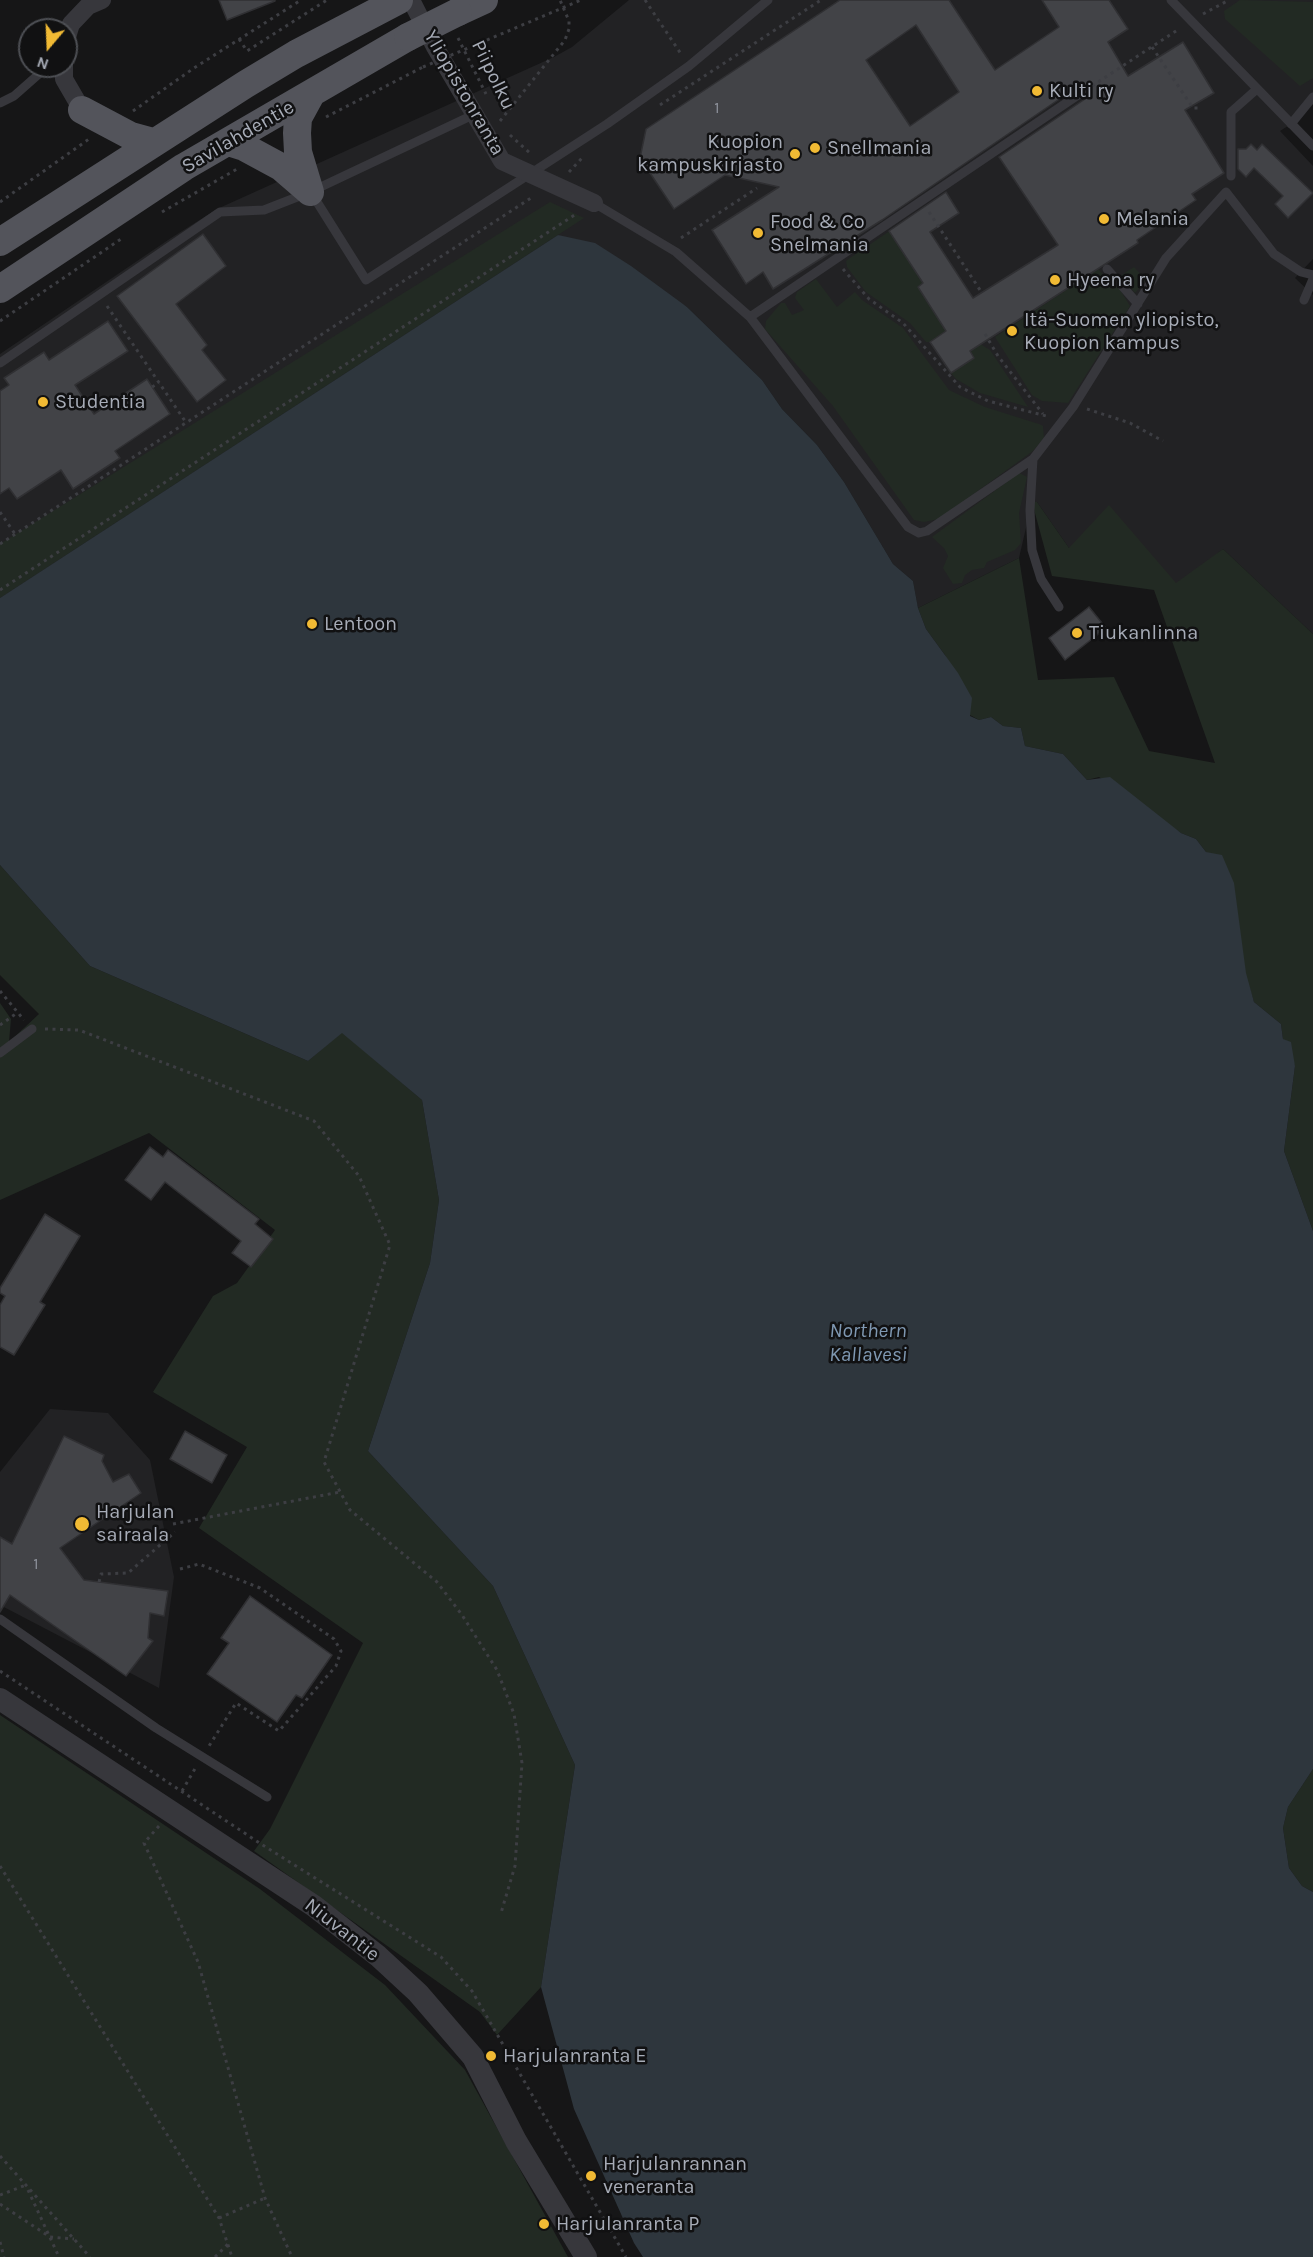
<!DOCTYPE html>
<meta charset="utf-8">
<style>
body{margin:0}
#map{position:relative;width:1313px;height:2257px;overflow:hidden;background:#161617;font-family:Karla,sans-serif}
canvas{display:block}
.north{position:absolute;left:18px;top:18px;width:60px;height:60px;box-sizing:border-box;background:#111112;border:2px solid #4d4f54;border-radius:50%;rotate:199deg;font-size:16px;font-weight:700;line-height:24px;text-align:center;color:#a7acb7}
.north::after{content:'';display:block;margin:auto;width:21px;height:27px;background:#f1ba34;clip-path:polygon(50% 0,100% 100%,50% 72%,0 100%)}
</style>
<div id="map">
<canvas width="1313" height="2257"></canvas>
<div class="north">N</div>
</div>
<script>
const ctx = document.querySelector('canvas').getContext('2d');
ctx.lineJoin = 'round';
function fill(path, color) {
  ctx.fillStyle = color;
  ctx.fill(path, 'evenodd');
}
function shape(rows) {
  const path = new Path2D();
  for (const r of rows) {
    path.moveTo(r[0], r[1]);
    for (let i = 2; i < r.length; i += 2) path.lineTo(r[i], r[i + 1]);
  }
  return path;
}
function strokePath(path, color, width, dash) {
  ctx.strokeStyle = color;
  ctx.lineWidth = width;
  ctx.lineCap = dash ? 'butt' : 'round';
  ctx.setLineDash(dash || []);
  ctx.stroke(path);
}
function write(font, color, halo, rows, align = 'center') {
  ctx.font = font + ' Karla,sans-serif';
  ctx.lineWidth = 5;
  ctx.setLineDash([]);
  ctx.textBaseline = 'middle';
  ctx.strokeStyle = halo;
  ctx.fillStyle = color;
  for (const [text, x, y, turn = 0] of rows) {
    ctx.save();
    ctx.translate(x, y);
    ctx.rotate((+turn || 0) * Math.PI / 180);
    ctx.textAlign = isNaN(turn) ? turn : align;
    if (halo) ctx.strokeText(text, 0, 0);
    ctx.fillText(text, 0, 0);
    ctx.restore();
  }
}
const built = shape([
 [629,0,1313,0,1313,97,1291,124,1280,131,1313,166,1313,259,1295,278,1313,295,1313,634,1223,549,1176,588,1069,548,1037,502,1032,502,1019,558,918,608,913,581,893,564,844,482,817,445,782,409,762,380,687,307,558,235,0,598,0,354,171,238,217,209,554,57,572,47],
 [50,1409,108,1413,150,1460,174,1577,159,1688,0,1605,0,1472]
]);
const green = shape([
 [1240,0,1313,2,1313,78,1300,86,1225,19,1224,11],
 [550,202,584,218,0,598,0,544],
 [894,228,923,283,918,287,946,331,930,342,926,342,910,323,866,292,847,267,846,261,850,258],
 [1134,267,1146,280,1135,293,1120,276],
 [1098,269,1108,280,1114,280,1130,306,1068,403,1042,401,1032,395,995,337],
 [816,279,837,307,855,292,862,300,903,328,949,390,985,407,1039,424,1043,426,1044,438,1033,451,939,519,924,522,914,520,833,406,765,329,766,321,781,303,785,303,792,315,804,310,795,298,797,292],
 [980,344,990,350,1028,407,980,393,956,379,951,373,974,358,970,351],
 [1019,473,1027,477,1019,513,1021,543,1015,550,987,562,984,568,972,570,965,575,962,583,953,584,943,568,948,556,944,548,932,537],
 [1032,502,1037,502,1069,548,1109,505,1176,583,1223,549,1313,634,1313,1231,1284,1151,1295,1066,1283,1039,1281,1024,1254,1002,1206,852,1196,839,1181,833,1099,777,1087,780,1063,754,1025,746,1021,728,1003,726,991,717,979,720,970,715,945,655,926,629,918,608,1019,558,1038,680,1114,677,1149,751,1215,763,1154,590,1052,576],
 [0,865,90,966,308,1061,342,1032,422,1100,439,1200,430,1263,368,1451,493,1586,575,1765,541,1987,497,2035,480,2012,254,1851,270,1829,363,1643,199,1528,247,1447,153,1392,213,1296,237,1283,275,1230,149,1133,0,1200,0,1003,11,1019,9,1042,39,1014,0,975],
 [0,1715,260,1889,385,1985,465,2070,568,2257,0,2257],
 [1313,1769,1313,1892,1302,1886,1289,1868,1283,1828,1288,1807]
]);
const water = shape([
 [558,235,595,243,631,266,687,307,762,380,782,409,817,445,844,482,893,564,913,581,918,608,926,629,958,673,972,698,970,716,979,720,991,717,1003,726,1021,728,1025,746,1063,754,1087,780,1110,777,1181,833,1196,839,1206,852,1222,855,1234,883,1246,973,1254,1002,1281,1024,1283,1039,1291,1042,1295,1066,1284,1151,1313,1231,1313,1769,1288,1807,1283,1828,1289,1868,1302,1886,1313,1892,1313,2257,643,2257,634,2243,574,2109,541,1987,575,1765,493,1586,368,1451,430,1263,439,1200,422,1100,342,1033,308,1061,90,966,0,865,0,598]
]);
const building = shape([
 [219,0,275,0,275,1,227,20,219,0],
 [840,0,949,0,995,70,1059,27,1042,0,1109,0,1128,29,1108,42,1128,76,1183,42,1214,93,1185,110,1224,173,1192,194,1196,200,1137,240,1138,243,970,351,974,358,951,373,930,342,946,331,918,287,923,283,889,231,946,192,959,213,930,232,973,298,1058,245,999,157,1085,99,1088,92,1083,87,1077,87,882,220,773,289,763,272,746,284,712,230,779,187,725,175,674,209,640,158,646,129,840,0],
 [916,25,959,92,910,126,866,60,916,25],
 [1251,144,1257,150,1262,144,1313,193,1288,218,1275,204,1283,196,1254,168,1246,177,1238,169,1238,149,1246,149,1251,144],
 [203,234,226,266,176,304,207,345,202,350,226,380,197,402,117,296,203,234],
 [108,321,128,351,75,385,94,414,147,379,170,414,115,451,120,458,73,489,61,470,17,499,9,488,0,494,0,391,9,385,4,378,44,352,49,360,108,321],
 [1089,607,1106,628,1065,660,1049,638,1089,607],
 [150,1147,163,1157,168,1150,259,1219,255,1224,273,1239,251,1267,232,1253,241,1241,165,1182,151,1200,125,1180,150,1147],
 [45,1214,80,1236,40,1302,45,1305,14,1355,0,1347,0,1305,5,1296,0,1293,0,1288,45,1214],
 [185,1431,227,1455,212,1483,170,1459,185,1431],
 [64,1436,104,1455,102,1461,113,1482,129,1474,141,1493,60,1548,84,1580,168,1591,164,1616,150,1613,148,1638,153,1641,126,1676,10,1595,0,1612,0,1537,12,1544,64,1436],
 [250,1596,332,1655,302,1698,296,1695,277,1722,207,1674,229,1643,221,1638,250,1596]
]);
const path = shape([
 [645,0,681,54],
 [1203,14,1229,0],
 [458,38,486,94],
 [239,39,247,51,327,0],
 [480,43,581,0],
 [1152,47,1193,108,1202,108],
 [1092,86,1179,29],
 [660,105,821,0],
 [133,111,194,68,301,0],
 [326,117,423,67],
 [500,121,565,40,569,29,569,21,560,0],
 [510,135,530,153],
 [569,172,583,157],
 [0,202,89,139],
 [162,212,237,169],
 [929,212,982,293],
 [681,238,757,188],
 [843,269,869,299,903,323,960,387,988,401,1050,417],
 [107,306,185,421],
 [0,321,124,237],
 [985,334,998,356,1043,414],
 [152,387,159,383],
 [1087,409,1130,423,1163,441],
 [0,512,15,534],
 [0,544,534,196],
 [0,590,576,214],
 [0,991,24,1020],
 [0,1025,17,1013],
 [45,1029,79,1030,314,1121,359,1176,390,1245,324,1462,350,1510,437,1582,462,1615,497,1670,514,1714,522,1763,515,1866,501,1913],
 [173,1524,340,1492],
 [180,1569,199,1564,260,1588,334,1639,341,1651,336,1666,279,1731,236,1703,209,1746],
 [99,1582,101,1574,128,1573,175,1532],
 [0,1671,261,1844,441,1957,472,1991,626,2257],
 [182,1791,196,1767],
 [159,1826,144,1843,198,1962,265,2198,292,2257],
 [0,1866,219,2218,232,2257],
 [0,2156,90,2257],
 [28,2190,59,2257],
 [0,2195,26,2185],
 [0,2204,50,2237,74,2239],
 [219,2218,265,2198],
 [0,2242,4,2257],
 [215,2257,228,2244]
]);
const service = shape([
 [1171,0,1313,146],
 [0,103,14,96,48,66],
 [1291,124,1313,97],
 [1231,176,1231,112,1257,89],
 [312,194,366,280,607,124,689,66,768,0],
 [594,203,676,252,750,317,908,527,919,533,927,531,1033,459,1073,407,1166,258,1226,192,1274,254,1301,272,1313,275],
 [1107,269,1138,304],
 [1304,300,1313,279],
 [750,317,1081,93],
 [0,363,220,212,264,210,310,192,475,114],
 [1033,459,1030,510,1032,550,1041,579,1059,607],
 [0,1053,32,1029],
 [0,1619,156,1728,267,1797]
]);
const minor = shape([
 [411,0,435,47,502,161,594,203],
 [66,40,71,24,88,6,102,0],
 [64,66,64,79,82,110]
]);
const tertiary = shape([
 [0,1699,314,1906,378,1956,418,1993,473,2057,516,2141,586,2257]
]);
const primary = shape([
 [458,12,484,0],
 [310,96,298,118,297,133,298,152,310,192],
 [82,110,131,136,153,142],
 [228,142,244,147,281,167,310,192],
 [0,242,246,84,296,54,399,0],
 [0,289,184,167,408,37]
]);
const pathBridge = shape([
 [423,67,480,43]
]);
const primaryBridge = shape([
 [408,37,458,12]
]);
const markers = [
 [1037,91,6,"#f1ba34"],
 [815,148,6,"#f1ba34"],
 [795,154,6,"#f1ba34"],
 [1104,219,6,"#f1ba34"],
 [758,233,6,"#f1ba34"],
 [1055,280,6,"#f1ba34"],
 [1012,331,6,"#f1ba34"],
 [43,402,6,"#f1ba34"],
 [312,624,6,"#f1ba34"],
 [1077,633,6,"#f1ba34"],
 [82,1524,8,"#f1ba34"],
 [491,2056,6,"#f1ba34"],
 [591,2176,6,"#f1ba34"],
 [544,2224,6,"#f1ba34"]
];
const numberNames = [
 ["1",717,108],
 ["1",36,1564]
];
const streetNames = [
 ["Piipolku",493,75,64],
 ["Yliopistonranta",464,93,60],
 ["Savilahdentie",238,137,-30],
 ["Niuvantie",342,1930,38]
];
const poiNames = [
 ["Kulti ry",1049,91],
 ["Kuopion",783,142,"right"],
 ["kampuskirjasto",783,165,"right"],
 ["Snellmania",827,148],
 ["Melania",1116,219],
 ["Food & Co",770,222],
 ["Snelmania",770,245],
 ["Hyeena ry",1067,280],
 ["Itä-Suomen yliopisto,",1024,320],
 ["Kuopion kampus",1024,343],
 ["Studentia",55,402],
 ["Lentoon",324,624],
 ["Tiukanlinna",1089,633],
 ["Harjulan",96,1512],
 ["sairaala",96,1535],
 ["Harjulanranta E",503,2056],
 ["Harjulanrannan",603,2164],
 ["veneranta",603,2187],
 ["Harjulanranta P",556,2224]
];
const waterNames = [
 ["Northern",868,1331],
 ["Kallavesi",868,1355]
];
fill(built, '#222224');
fill(green, '#222a23');
fill(water, '#2e363d');
fill(building, '#424347');
strokePath(building, '#303033', 1.5);
strokePath(path, '#3d3e43', 3, [3, 4.5]);
strokePath(service, '#37373c', 9);
strokePath(minor, '#37373c', 18);
strokePath(tertiary, '#37373c', 22);
strokePath(primary, '#53545b', 28);
strokePath(pathBridge, '#3d3e43', 3, [3, 4.5]);
strokePath(primaryBridge, '#53545b', 28);
for (const [x, y, r, color] of markers) {
  const dot = new Path2D();
  dot.arc(x, y, r, 0, 2 * Math.PI);
  ctx.fillStyle = color;
  ctx.fill(dot);
  strokePath(dot, '#111112', 2);
}
write('16px', '#8e929b', null, numberNames);
write('20px', '#a7acb7', '#111112', streetNames);
write('20px', '#a7acb7', '#111112', poiNames, 'left');
write('italic 21px', '#7f98b2', '#111112', waterNames);
</script>
